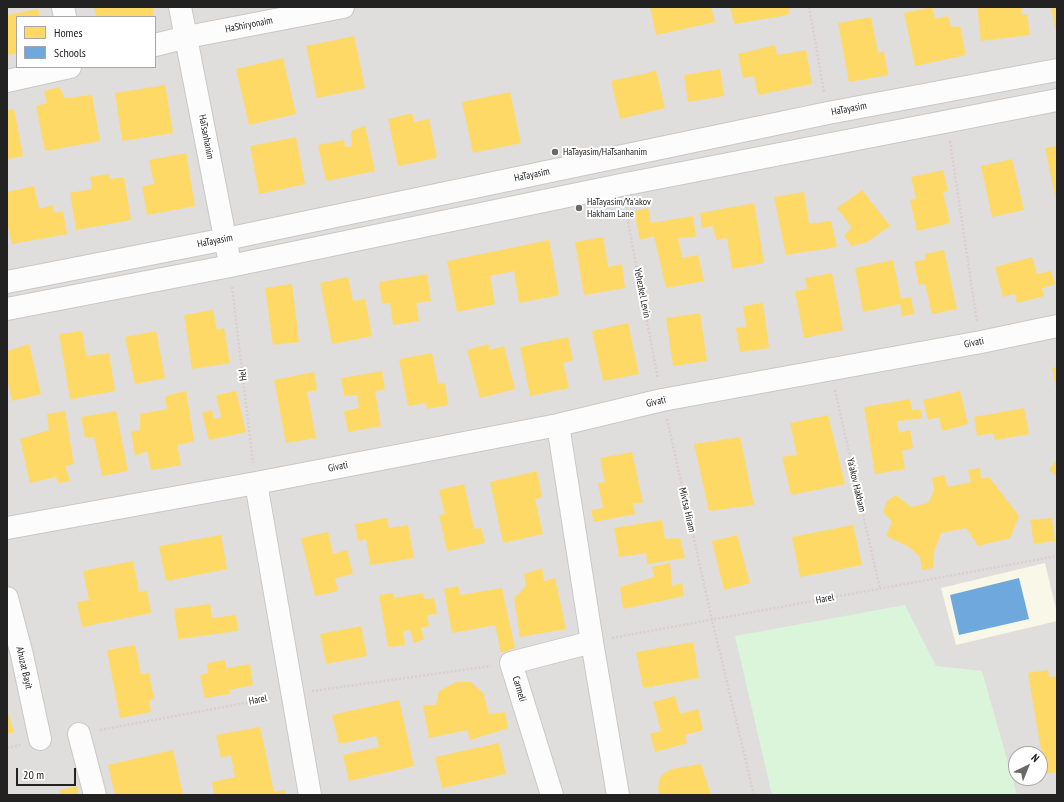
<!DOCTYPE html>
<style>
body{margin:0}
#map{position:relative;width:1064px;height:802px;overflow:hidden;background:#f0eeeb;font-family:"PT Sans Narrow",sans-serif}
canvas{display:block}
.frame{position:absolute;inset:0;border:8px solid #222;pointer-events:none}
.legend{position:absolute;left:16px;top:16px;width:140px;height:52px;box-sizing:border-box;background:#fff;border:1px solid #a7a7a7;margin:0;padding:5px 7px;list-style:none;font-size:12px;color:#222}
.legend li{display:flex;align-items:center;gap:8px;height:20px}
.legend b{width:20px;border:1px solid #a7a7a7}
.north{position:absolute;left:1008px;top:746px;width:40px;height:40px;box-sizing:border-box;background:#fff;border:1px solid #a7a7a7;border-radius:50%;rotate:43deg;font-size:11px;font-weight:700;line-height:16px;text-align:center;color:#222}
.north::after{content:'';display:block;margin:auto;width:14px;height:18px;background:#6a6968;clip-path:polygon(50% 0,100% 100%,50% 72%,0 100%)}
.scale{position:absolute;left:16px;top:768px;width:60px;height:18px;box-sizing:border-box;border:2px solid #222;border-top:0;padding-left:5px;font-size:12px;line-height:14px;white-space:nowrap;color:#222;-webkit-text-stroke:3px #fff;paint-order:stroke}
</style>
<div id="map">
<canvas width="1064" height="802"></canvas>
<div class="frame"></div>
<ul class="legend">
<li><b style="height:11px;background:#ffd966"></b>Homes</li>
<li><b style="height:11px;background:#6fa8dc"></b>Schools</li>
</ul>
<div class="north">N</div>
<div class="scale">20 m</div>
</div>
<script>
const ctx = document.querySelector('canvas').getContext('2d');
ctx.lineJoin = 'round';
function fill(path, color) {
  ctx.fillStyle = color;
  ctx.fill(path, 'evenodd');
}
function shape(rows) {
  const path = new Path2D();
  for (const r of rows) {
    path.moveTo(r[0], r[1]);
    for (let i = 2; i < r.length; i += 2) path.lineTo(r[i], r[i + 1]);
  }
  return path;
}
function strokePath(path, color, width, dash) {
  ctx.strokeStyle = color;
  ctx.lineWidth = width;
  ctx.lineCap = dash ? 'butt' : 'round';
  ctx.setLineDash(dash || []);
  ctx.stroke(path);
}
function write(font, color, halo, rows, align = 'center') {
  ctx.font = font + ' "PT Sans Narrow",sans-serif';
  ctx.lineWidth = 4;
  ctx.setLineDash([]);
  ctx.textBaseline = 'middle';
  ctx.strokeStyle = halo;
  ctx.fillStyle = color;
  for (const [text, x, y, turn = 0] of rows) {
    ctx.save();
    ctx.translate(x, y);
    ctx.rotate((+turn || 0) * Math.PI / 180);
    ctx.textAlign = isNaN(turn) ? turn : align;
    if (halo) ctx.strokeText(text, 0, 0);
    ctx.fillText(text, 0, 0);
    ctx.restore();
  }
}
const residential = shape([
 [7,7,1057,7,1057,795,7,795],
 [17,17,155,17,155,67,17,67],
 [1016,754,1040,754,1040,778,1016,778]
]);
const education = shape([
 [1045,563,1057,613,1057,621,956,645,941,588]
]);
const park = shape([
 [905,605,936,666,982,671,1017,795,772,795,735,636]
]);
const homes = shape([
 [94,7,153,7,154,17,96,17],
 [650,7,711,7,715,22,656,35],
 [730,7,790,7,788,15,734,24],
 [932,7,935,19,948,16,951,27,960,26,966,55,915,66,904,13],
 [977,7,1021,7,1022,15,1027,14,1030,35,981,41],
 [1051,7,1057,7,1057,28,1055,29],
 [38,9,40,17,17,17,17,53,7,55,7,15],
 [871,17,878,53,884,52,888,75,849,82,838,23],
 [354,36,365,88,317,98,306,46],
 [775,45,777,55,806,50,812,84,758,95,754,76,743,78,738,54],
 [283,58,296,114,249,125,236,69],
 [720,69,724,96,688,102,684,75],
 [656,71,665,108,620,119,611,81],
 [165,85,173,133,122,141,115,93],
 [59,87,65,98,92,95,100,141,45,151,36,106,47,103,44,91],
 [510,92,521,143,473,153,462,102],
 [14,109,23,156,7,159,7,110],
 [412,113,414,122,429,119,437,158,398,166,388,119],
 [365,126,375,171,326,181,318,145,344,140,345,147,352,146,351,131],
 [296,137,305,184,259,194,250,146],
 [1057,146,1057,200,1056,201,1045,148],
 [186,153,195,206,147,215,142,186,154,184,149,160],
 [1012,159,1024,210,992,217,981,166],
 [943,170,948,191,943,192,950,223,917,231,910,200,916,199,911,177],
 [109,174,110,179,124,177,131,220,76,230,70,193,92,189,90,177],
 [34,186,39,209,53,205,54,213,63,211,67,234,12,244,7,223,7,192],
 [862,190,890,226,867,242,851,246,844,235,852,228,837,208],
 [804,192,809,224,831,221,837,247,786,255,774,197],
 [754,203,764,263,732,269,727,238,716,240,713,226,702,228,700,213],
 [648,208,651,223,693,216,696,237,678,238,682,258,698,255,704,281,666,288,654,236,640,240,634,211],
 [603,237,608,267,622,264,625,288,584,295,575,242],
 [549,240,559,295,519,303,514,271,490,276,495,304,457,312,447,261],
 [944,250,957,309,932,314,925,284,919,285,914,262,926,259,925,254],
 [1032,257,1037,274,1051,271,1055,284,1042,288,1044,296,1017,303,1015,294,1003,297,995,267],
 [893,260,901,299,911,297,914,314,902,316,900,304,863,312,855,268],
 [832,273,843,330,804,338,795,291,807,289,805,278],
 [427,274,431,301,416,303,419,321,393,325,390,303,382,304,379,282],
 [348,277,353,301,365,299,372,336,332,344,320,283],
 [292,284,299,342,273,345,265,288],
 [763,303,769,348,740,352,736,328,746,327,743,306],
 [213,310,217,330,224,328,230,363,192,369,184,315],
 [700,313,707,361,673,366,666,318],
 [628,323,639,374,603,381,592,331],
 [82,331,86,356,109,353,115,391,70,399,59,334],
 [156,331,165,378,135,384,125,337],
 [568,337,573,360,563,363,569,388,530,396,520,347],
 [29,344,41,394,12,401,7,379,7,351],
 [488,344,489,350,504,346,515,389,480,398,467,350],
 [432,353,438,384,445,383,448,405,427,409,426,403,408,406,399,359],
 [1057,367,1057,388,1056,388,1052,368],
 [382,371,385,389,375,391,381,426,348,432,344,411,359,408,357,395,344,396,341,378],
 [314,372,317,390,307,392,316,438,286,443,274,380],
 [186,391,194,441,177,445,181,465,151,470,147,451,135,456,131,432,140,430,140,414,167,409,165,396],
 [236,391,246,432,209,440,202,413,212,410,214,419,221,417,216,395],
 [960,391,968,424,942,431,939,417,928,420,923,400],
 [910,399,912,410,921,409,922,418,897,421,899,433,910,430,913,448,902,451,905,469,875,474,864,407],
 [1024,408,1029,434,995,440,993,433,977,436,974,417],
 [65,411,74,464,65,466,70,481,58,483,56,477,30,483,20,439,49,430,47,414],
 [116,411,128,471,102,476,94,437,85,438,81,417],
 [828,415,845,484,791,495,782,457,797,455,790,423],
 [740,437,754,505,709,511,694,444],
 [632,452,643,503,633,503,635,514,594,522,591,510,603,508,598,483,605,482,600,458],
 [1057,459,1057,476,1049,470],
 [980,468,981,479,989,477,1019,516,1010,538,978,546,966,528,941,533,934,552,933,568,922,570,920,557,909,547,886,536,892,522,883,512,887,501,896,495,911,507,928,503,934,490,932,478,944,475,948,487,971,482,968,470],
 [537,471,542,497,535,499,543,534,503,543,490,482],
 [464,484,474,529,481,528,485,543,447,551,439,515,445,514,439,490],
 [387,518,389,528,408,525,414,558,370,565,366,539,358,541,355,524],
 [1052,518,1055,541,1034,544,1030,520],
 [662,520,665,539,680,538,685,558,647,564,646,553,619,557,614,528],
 [853,525,862,565,800,577,792,537],
 [328,532,333,554,347,550,353,574,335,578,338,591,315,596,301,538],
 [221,535,227,569,166,581,159,546],
 [737,535,750,583,724,590,712,541],
 [133,561,139,592,147,591,151,613,82,627,77,602,89,600,83,571],
 [670,563,672,586,682,583,684,596,623,609,620,587,654,577,652,567],
 [542,568,544,581,555,578,566,629,520,637,514,598,526,586,524,574],
 [458,586,460,595,502,588,515,648,501,653,495,625,452,633,444,589],
 [393,593,394,598,423,593,424,599,434,598,437,614,427,615,429,626,421,628,424,639,414,643,410,630,403,631,405,645,388,647,379,595],
 [210,604,212,618,236,615,238,631,178,639,174,609],
 [361,626,367,656,326,664,320,634],
 [693,642,699,678,643,688,636,652],
 [135,645,141,674,149,673,154,699,149,700,151,712,120,718,107,650],
 [225,660,226,668,250,664,253,685,229,690,230,694,205,698,200,675,208,673,207,663],
 [1048,670,1049,677,1057,676,1057,772,1045,774,1028,673],
 [456,682,471,682,483,693,489,714,505,712,508,728,470,740,467,730,429,738,423,705,436,705,439,691],
 [675,696,680,714,698,709,703,730,685,735,687,743,655,752,650,734,661,731,653,702],
 [399,700,414,766,349,781,343,755,379,747,376,736,339,744,332,715],
 [7,710,14,732,7,734],
 [260,727,274,792,285,790,286,795,214,795,212,782,235,777,231,755,221,758,216,735],
 [499,743,506,774,442,788,435,757],
 [173,750,183,795,115,795,108,765],
 [701,764,711,795,659,795,658,788,660,778,664,773,672,769],
 [77,786,79,795,61,795,60,790]
]);
const schools = shape([
 [1019,578,1029,619,959,635,950,595]
]);
const path = shape([
 [809,7,824,92],
 [950,141,977,322],
 [625,206,658,379],
 [232,287,253,463],
 [835,390,880,589],
 [667,419,712,620,754,795],
 [612,638,1057,556],
 [312,691,491,666],
 [100,730,272,698],
 [7,748,20,745]
]);
const minor = shape([
 [63,7,65,17],
 [180,7,228,253],
 [155,45,187,37,343,7],
 [7,81,70,67],
 [7,282,226,239,828,113,1057,70],
 [7,309,230,266,621,185,1057,100],
 [558,425,592,642,618,795],
 [256,483,310,795],
 [7,528,256,483,558,425,662,400,981,342,1057,326],
 [7,598,22,655,40,739],
 [79,734,95,795],
 [552,795,511,663,592,642]
]);
const markers = [
 [555,152,4,"#6a6968"],
 [579,208,4,"#6a6968"]
];
const streetNames = [
 ["HaShiryonaim",249,25,-11],
 ["HaTayasim",849,109,-11],
 ["HaTsanhanim",206,137,79],
 ["HaTayasim",532,175,-12],
 ["HaTayasim",215,241,-11],
 ["Yehezkel Levin",642,293,79],
 ["Givati",974,343,-11],
 ["Hel",243,375,-97],
 ["Givati",656,402,-13],
 ["Givati",338,467,-11],
 ["Ya'akov Hakham",856,485,77],
 ["Mivtsa Hiram",687,510,77],
 ["Harel",825,599,-11],
 ["Ahuzat Bayit",24,668,77],
 ["Carmeli",519,689,73],
 ["Harel",258,700,-11]
];
const poiNames = [
 ["HaTayasim/HaTsanhanim",563,152],
 ["HaTayasim/Ya'akov",587,202],
 ["Hakham Lane",587,214]
];
fill(residential, '#dfdedc');
fill(education, '#f8f7e8');
fill(park, '#daf5da');
fill(homes, '#ffd966');
fill(schools, '#6fa8dc');
strokePath(minor, '#c9c8c7', 24);
strokePath(path, '#dccecd', 2.5, [2, 2]);
strokePath(minor, '#fdfcfc', 22);
for (const [x, y, r, color] of markers) {
  const dot = new Path2D();
  dot.arc(x, y, r, 0, 2 * Math.PI);
  ctx.fillStyle = color;
  ctx.fill(dot);
  strokePath(dot, '#fff', 1.5);
}
write('10px', '#222', '#fff', streetNames);
write('10px', '#222', '#fff', poiNames, 'left');
</script>
